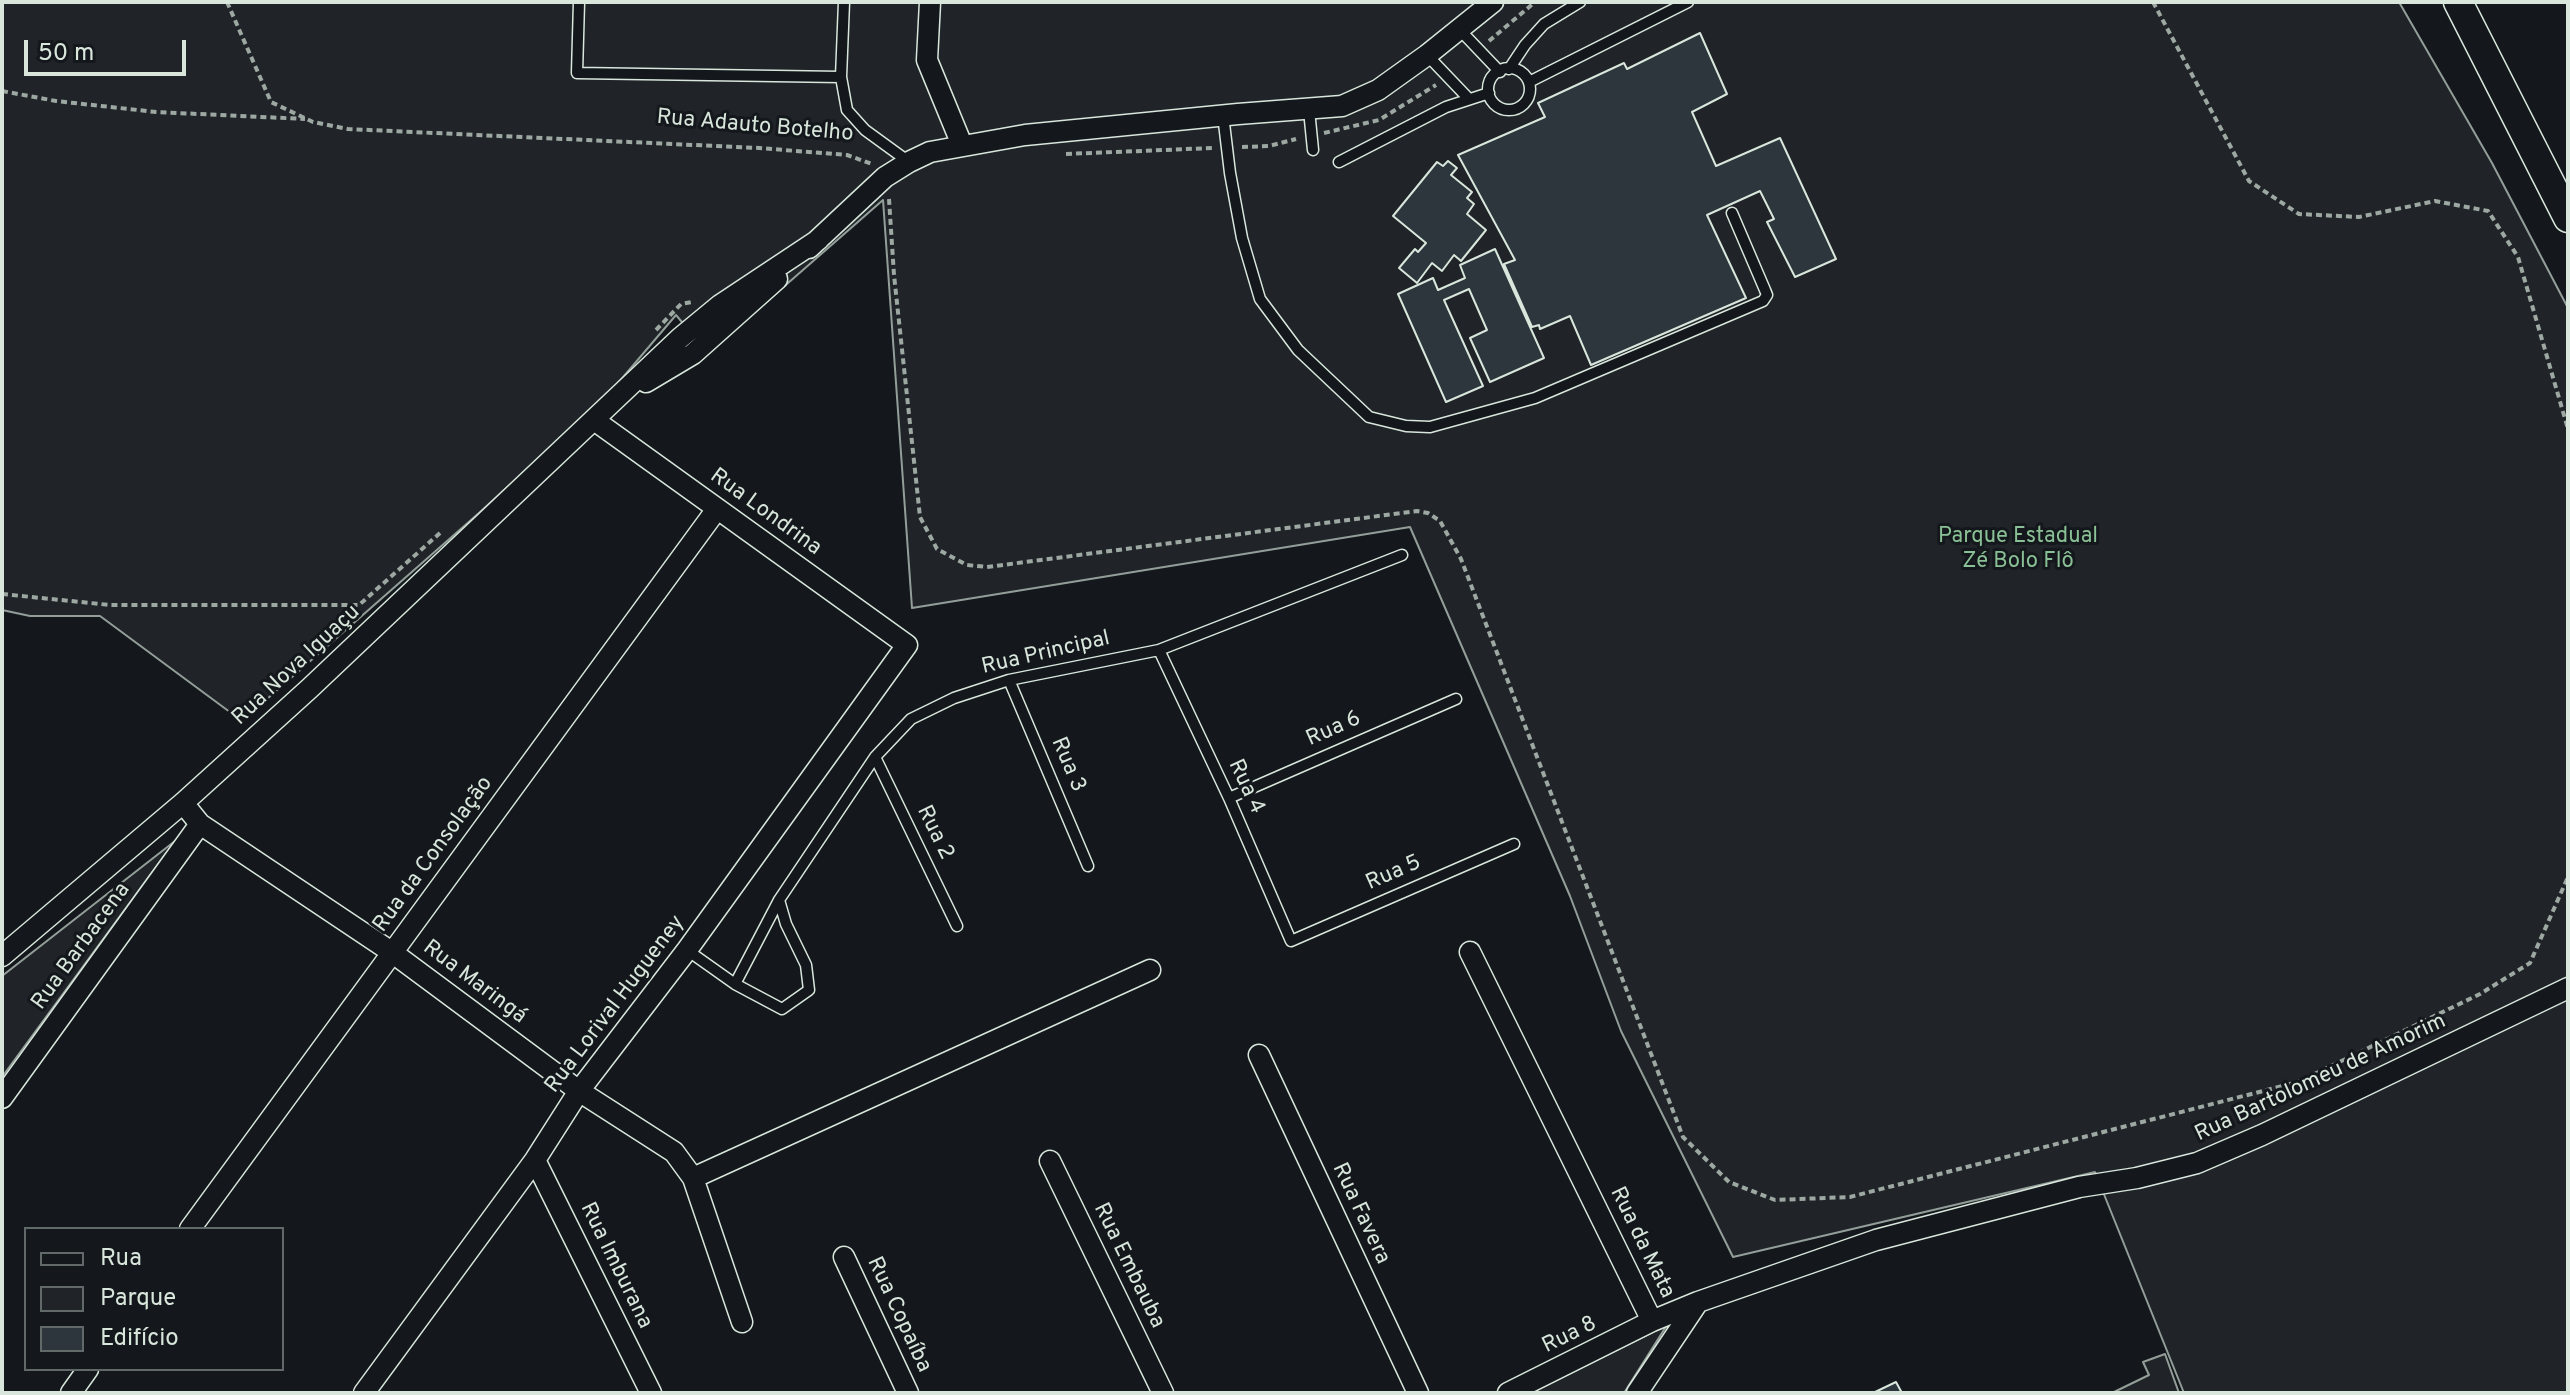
<!DOCTYPE html>
<meta charset="utf-8">
<style>
body{margin:0}
#map{position:relative;width:2570px;height:1395px;overflow:hidden;background:#14181c;font-family:Overpass,sans-serif}
canvas{display:block}
.frame{position:absolute;inset:0;border:4px solid #d8e6dc;pointer-events:none}
.legend{position:absolute;left:24px;top:1227px;width:260px;height:144px;box-sizing:border-box;background:#14181c;border:2px solid #626a69;margin:0;padding:10px 14px;list-style:none;font-size:24px;color:#d8e6dc}
.legend li{display:flex;align-items:center;gap:16px;height:40px}
.legend b{width:40px;border:2px solid #626a69}
.scale{position:absolute;left:24px;top:40px;width:162px;height:36px;box-sizing:border-box;border:4px solid #d8e6dc;border-top:0;padding-left:10px;font-size:24px;line-height:28px;white-space:nowrap;color:#d8e6dc;-webkit-text-stroke:6px #14181c;paint-order:stroke}
</style>
<div id="map">
<canvas width="2570" height="1395"></canvas>
<div class="frame"></div>
<ul class="legend">
<li><b style="height:10px;background:#14181c"></b>Rua</li>
<li><b style="height:22px;background:#202428"></b>Parque</li>
<li><b style="height:22px;background:#2c363c"></b>Edifício</li>
</ul>
<div class="scale">50 m</div>
</div>
<script>
const ctx = document.querySelector('canvas').getContext('2d');
ctx.lineJoin = 'round';
function fill(path, color) {
  ctx.fillStyle = color;
  ctx.fill(path, 'evenodd');
}
function shape(rows) {
  const path = new Path2D();
  for (const r of rows) {
    if (r.length === 3) {
      path.moveTo(r[0] + r[2], r[1]);
      path.arc(r[0], r[1], r[2], 0, 2 * Math.PI);
      continue;
    }
    path.moveTo(r[0], r[1]);
    for (let i = 2; i < r.length; i += 2) path.lineTo(r[i], r[i + 1]);
  }
  return path;
}
function strokePath(path, color, width, dash) {
  ctx.strokeStyle = color;
  ctx.lineWidth = width;
  ctx.lineCap = dash ? 'butt' : 'round';
  ctx.setLineDash(dash || []);
  ctx.stroke(path);
}
function write(font, color, halo, rows, align = 'center') {
  ctx.font = font + ' Overpass,sans-serif';
  ctx.lineWidth = 6;
  ctx.setLineDash([]);
  ctx.textBaseline = 'middle';
  ctx.strokeStyle = halo;
  ctx.fillStyle = color;
  for (const [text, x, y, turn = 0] of rows) {
    ctx.save();
    ctx.translate(x, y);
    ctx.rotate((+turn || 0) * Math.PI / 180);
    ctx.textAlign = isNaN(turn) ? turn : align;
    if (halo) ctx.strokeText(text, 0, 0);
    ctx.fillText(text, 0, 0);
    ctx.restore();
  }
}
const green = shape([
 [2,2,2399,2,2492,163,2568,308,2568,1393,2184,1393,2095,1172,1733,1257,1621,1031,1570,896,1410,527,912,608,883,200,708,353,676,315,607,396,479,513,242,721,100,616,30,616,2,610,2,2],
 [175,841,2,1077,2,976,175,841],
 [1667,1325,1624,1393,1530,1393,1667,1325],
 [2165,1354,2179,1393,2112,1393,2149,1375,2143,1362,2165,1354]
]);
const building = shape([
 [1700,33,1727,94,1692,112,1716,166,1780,138,1836,259,1795,277,1767,222,1774,219,1760,191,1707,215,1746,298,1591,365,1570,316,1540,329,1539,325,1532,327,1504,264,1515,260,1458,155,1545,117,1538,103,1624,63,1627,69,1700,33],
 [1448,161,1457,168,1451,175,1472,192,1467,198,1474,204,1467,214,1486,230,1461,261,1454,255,1442,271,1432,263,1417,283,1399,268,1415,249,1418,252,1426,243,1393,216,1437,162,1443,166,1448,161],
 [1495,249,1544,358,1490,382,1470,338,1487,330,1469,289,1444,300,1483,386,1446,402,1398,294,1433,278,1438,290,1465,278,1460,265,1495,249],
 [1896,1382,1902,1393,1873,1393,1896,1382]
]);
const path = shape([
 [227,2,271,102,313,122,348,129,759,148,847,155,872,164],
 [2153,2,2249,181,2299,214,2359,217,2435,201,2488,211,2518,257,2568,429],
 [1489,41,1535,2],
 [2,91,56,101,156,112,305,119],
 [1324,133,1379,120,1436,85],
 [1242,147,1269,146,1296,139],
 [1066,154,1213,148],
 [889,199,894,275,920,517,937,549,967,565,987,567,1417,511,1428,513,1440,521,1461,559,1683,1137,1729,1182,1775,1200,1850,1197,2298,1082,2480,994,2530,963,2568,877],
 [656,330,681,304,692,302],
 [2,594,110,605,359,605,440,533]
]);
const lane = shape([
 [579,2,577,73,841,77],
 [844,2,841,77,847,110,865,130,909,162],
 [1459,29,1500,72],
 [1427,55,1469,99],
 [1509,89,21],
 [1509,69,1525,45,1544,24,1580,2],
 [1529,82,1688,2],
 [1309,110,1313,150],
 [1223,115,1230,173,1242,238,1260,299,1298,350,1369,417,1406,426,1430,427,1535,398,1763,301,1767,295,1765,290,1732,213],
 [1339,162,1446,107,1489,93],
 [1159,650,1229,798,1291,941,1514,844],
 [1009,680,1088,866],
 [875,757,957,926],
 [1229,798,1456,699],
 [687,950,735,984,782,1009,809,990,806,965,786,924,779,900],
 [735,984,779,900,875,757,911,719,954,698,1009,680,1159,650,1402,555]
]);
const street = shape([
 [930,2,927,60,962,145],
 [809,248,885,177,909,162,930,152,1025,135,1238,114,1342,106,1378,90,1427,55,1493,2],
 [646,382,693,354,777,279],
 [183,803,200,824,393,953,579,1091,674,1152,693,1178,742,1322],
 [1470,952,1652,1321],
 [2,956,183,803,310,688,680,338,720,305,818,240],
 [1259,1055,1418,1393],
 [2,1098,200,824],
 [535,1160,651,1393],
 [1050,1161,1163,1393],
 [693,1178,1150,970],
 [190,1229,717,509],
 [844,1257,908,1393],
 [71,1393,88,1369],
 [364,1393,535,1160,579,1091,687,950,907,645,594,420],
 [1508,1393,1652,1321,1698,1302,1876,1240,2079,1187,2137,1178,2197,1163,2262,1135,2568,988],
 [1637,1393,1698,1302]
]);
const secondary = shape([
 [2458,2,2568,218]
]);
const streetNames = [
 ["Rua Adauto Botelho",755,127,5],
 ["Rua Londrina",765,513,36],
 ["Rua Principal",1046,654,-13],
 ["Rua Nova Iguaçu",297,666,-43],
 ["Rua 6",1334,730,-24],
 ["Rua 3",1067,765,67],
 ["Rua 4",1245,787,65],
 ["Rua 2",934,833,64],
 ["Rua da Consolação",434,855,-54],
 ["Rua 5",1394,874,-24],
 ["Rua Barbacena",82,947,-54],
 ["Rua Maringá",474,983,37],
 ["Rua Lorival Hugueney",616,1005,-53],
 ["Rua Bartolomeu de Amorim",2321,1079,-25],
 ["Rua Favera",1360,1214,65],
 ["Rua da Mata",1641,1243,64],
 ["Rua Imburana",615,1266,64],
 ["Rua Embauba",1128,1266,64],
 ["Rua Copaíba",898,1315,65],
 ["Rua 8",1570,1336,-26]
];
const parkNames = [
 ["Parque Estadual",2018,538],
 ["Zé Bolo Flô",2018,563]
];
fill(green, '#202428');
strokePath(green, '#939e99', 2);
fill(building, '#2c363c');
strokePath(building, '#d8e6dc', 2);
strokePath(lane, '#d8e6dc', 13);
strokePath(street, '#d8e6dc', 23);
strokePath(secondary, '#d8e6dc', 31);
strokePath(path, '#9da8a2', 4, [6, 4]);
strokePath(lane, '#14181c', 10);
strokePath(street, '#14181c', 20);
strokePath(secondary, '#14181c', 28);
write('22px', '#d8e6dc', '#14181c', streetNames);
write('22px', '#8ac095', '#14181c', parkNames);
</script>
